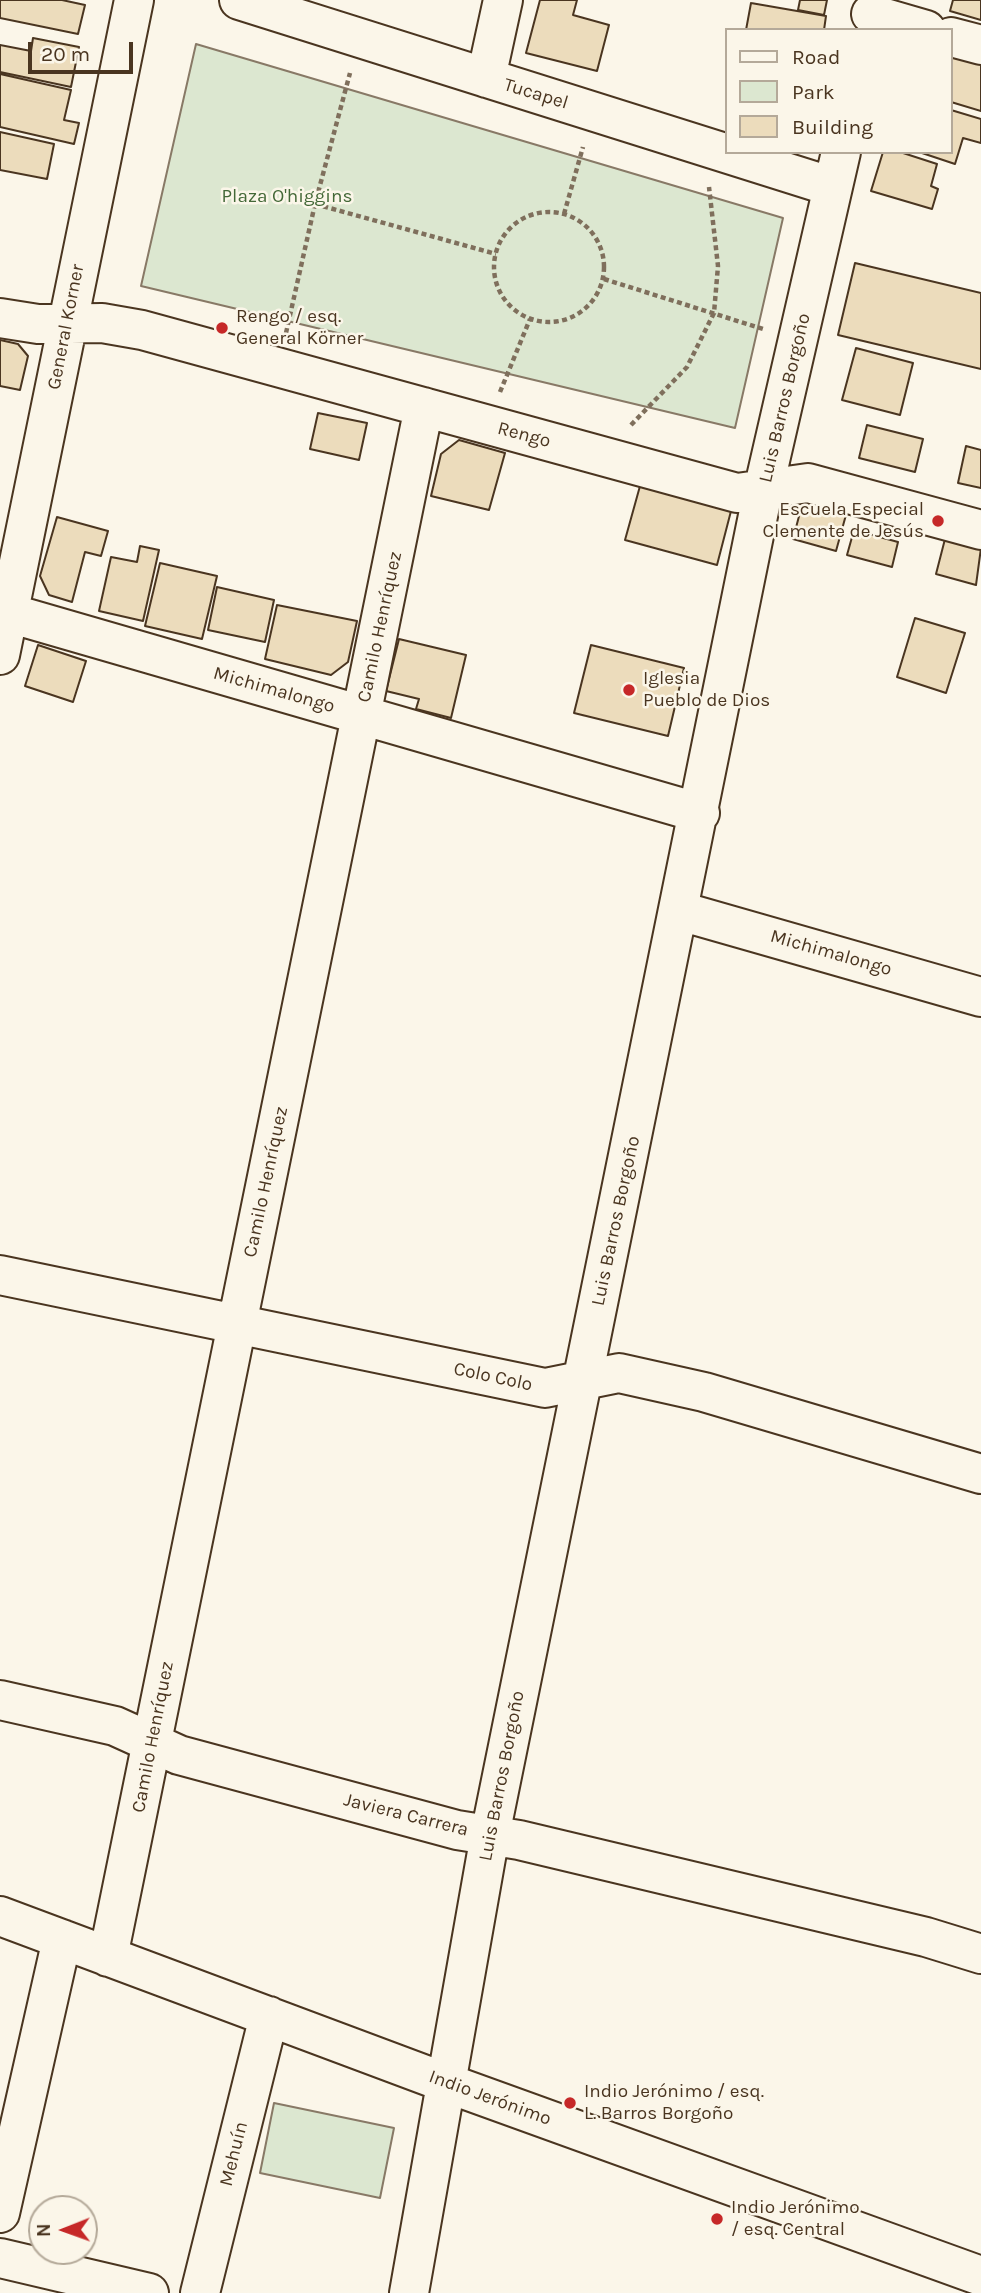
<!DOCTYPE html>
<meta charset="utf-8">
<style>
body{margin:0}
#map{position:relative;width:981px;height:2293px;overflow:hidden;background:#fbf6e9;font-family:Karla,sans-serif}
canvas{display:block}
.legend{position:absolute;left:725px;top:28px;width:228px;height:126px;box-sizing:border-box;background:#fbf6e9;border:2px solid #b4a999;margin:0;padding:9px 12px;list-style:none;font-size:21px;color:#4a3520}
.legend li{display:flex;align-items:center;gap:14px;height:35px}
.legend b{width:35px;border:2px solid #b4a999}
.north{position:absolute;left:28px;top:2195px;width:70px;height:70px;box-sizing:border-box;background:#fbf6e9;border:2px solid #b4a999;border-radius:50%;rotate:269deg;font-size:19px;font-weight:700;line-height:28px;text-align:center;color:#4a3520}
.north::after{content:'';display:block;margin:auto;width:24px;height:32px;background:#c62828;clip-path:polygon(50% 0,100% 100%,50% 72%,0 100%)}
.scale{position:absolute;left:28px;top:42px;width:105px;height:32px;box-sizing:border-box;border:4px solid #4a3520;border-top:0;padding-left:9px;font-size:21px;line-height:24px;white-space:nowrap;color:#4a3520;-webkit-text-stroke:5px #fbf6e9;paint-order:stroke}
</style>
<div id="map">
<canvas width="981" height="2293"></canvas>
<ul class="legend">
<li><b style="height:9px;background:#fbf6e9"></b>Road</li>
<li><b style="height:19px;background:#dce7d0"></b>Park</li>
<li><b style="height:19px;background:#ecdcbc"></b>Building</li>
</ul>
<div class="north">N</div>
<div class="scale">20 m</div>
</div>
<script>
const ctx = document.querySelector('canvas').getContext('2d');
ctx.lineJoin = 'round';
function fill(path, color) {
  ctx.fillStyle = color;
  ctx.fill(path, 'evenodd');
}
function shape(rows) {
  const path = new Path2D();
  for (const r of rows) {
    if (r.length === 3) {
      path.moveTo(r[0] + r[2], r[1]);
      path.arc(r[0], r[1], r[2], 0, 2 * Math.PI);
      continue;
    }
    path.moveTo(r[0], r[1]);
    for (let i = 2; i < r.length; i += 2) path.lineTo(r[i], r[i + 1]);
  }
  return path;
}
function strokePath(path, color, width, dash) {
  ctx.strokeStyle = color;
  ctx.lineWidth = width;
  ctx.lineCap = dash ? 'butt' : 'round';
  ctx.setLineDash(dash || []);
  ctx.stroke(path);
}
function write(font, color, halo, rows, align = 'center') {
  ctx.font = font + ' Karla,sans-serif';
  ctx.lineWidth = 5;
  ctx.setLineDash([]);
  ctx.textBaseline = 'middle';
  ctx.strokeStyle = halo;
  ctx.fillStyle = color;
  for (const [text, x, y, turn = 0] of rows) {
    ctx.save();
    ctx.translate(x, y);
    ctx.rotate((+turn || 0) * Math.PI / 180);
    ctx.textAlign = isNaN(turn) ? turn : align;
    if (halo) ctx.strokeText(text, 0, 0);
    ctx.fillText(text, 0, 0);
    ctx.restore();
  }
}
const green = shape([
 [196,44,783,218,735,428,141,286,196,44],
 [274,2103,394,2128,380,2198,260,2173,274,2103]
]);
const building = shape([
 [0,0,62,0,85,5,78,34,0,18,0,0],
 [540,0,577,0,573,15,609,25,597,71,526,53,540,0],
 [800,0,827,0,824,15,798,10,800,0],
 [953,0,981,0,981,20,950,11,953,0],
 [751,3,826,16,824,30,746,30,751,3],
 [33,38,79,47,71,87,0,72,0,45,31,51,33,38],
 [951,44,981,53,981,111,951,102,951,44],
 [0,74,71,90,64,120,79,123,74,144,0,127,0,74],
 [951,110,981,119,981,143,963,138,955,164,919,152,951,152,951,110],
 [0,132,54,144,47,179,0,170,0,132],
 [883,152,900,152,937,164,931,186,938,189,932,209,871,191,883,152],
 [855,263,981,293,981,369,838,335,855,263],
 [0,340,18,344,28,356,20,390,0,386,0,340],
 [856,348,913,363,900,415,842,400,856,348],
 [318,413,367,423,359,460,310,449,318,413],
 [867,425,923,439,915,472,859,458,867,425],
 [459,440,505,453,489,510,431,496,441,454,459,440],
 [966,446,981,450,981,488,958,483,966,446],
 [640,486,731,511,717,565,625,540,640,486],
 [803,501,849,504,836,551,793,539,803,501],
 [57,517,108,531,101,556,85,552,72,602,49,595,40,576,57,517],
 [854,530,898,542,892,567,847,555,854,530],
 [945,539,981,548,976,585,936,574,945,539],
 [140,546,159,550,143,621,99,611,111,557,137,562,140,546],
 [160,563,217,576,202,639,145,626,160,563],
 [217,587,274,600,265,642,208,630,217,587],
 [277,605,357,621,348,662,331,675,265,659,277,605],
 [915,618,965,633,946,693,897,677,915,618],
 [399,639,466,655,451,718,416,709,419,699,386,691,399,639],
 [38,645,86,661,73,702,25,686,38,645],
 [591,645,684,668,668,736,574,713,591,645]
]);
const path = shape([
 [315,204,496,254],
 [549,267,55],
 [564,214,583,147],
 [604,279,763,329],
 [286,333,315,204,350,73],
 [500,392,530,319],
 [631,425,687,367,714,313,718,266,709,187]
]);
const minor = shape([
 [239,0,833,187],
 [871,14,926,30],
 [951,37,981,45],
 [486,78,503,0],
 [0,318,38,324,102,323,142,330,737,493,808,483,981,530],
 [9,613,700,813],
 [0,655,134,0],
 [680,911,981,997],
 [0,1275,545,1388,619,1373,628,1375,704,1392,981,1474],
 [0,1700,115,1726,179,1755,457,1830,519,1840,926,1937,981,1954],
 [0,1916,444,2082,981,2276],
 [108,1957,424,407],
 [0,2213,62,1939],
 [0,2258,149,2293],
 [200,2293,269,2016],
 [409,2293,490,1835,763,491,841,152]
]);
const markers = [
 [222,328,7,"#c62828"],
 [938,521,7,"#c62828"],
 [629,690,7,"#c62828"],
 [570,2103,7,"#c62828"],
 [717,2219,7,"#c62828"]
];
const streetNames = [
 ["Tucapel",536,94,17],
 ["General Korner",66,327,-79],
 ["Luis Barros Borgoño",785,398,-77],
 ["Rengo",524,435,15],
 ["Camilo Henríquez",380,627,-78],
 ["Michimalongo",274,690,16],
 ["Michimalongo",831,953,16],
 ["Camilo Henríquez",266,1182,-78],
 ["Luis Barros Borgoño",616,1221,-78],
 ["Colo Colo",493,1377,12],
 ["Camilo Henríquez",153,1737,-79],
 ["Luis Barros Borgoño",502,1776,-79],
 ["Javiera Carrera",406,1815,14],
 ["Indio Jerónimo",490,2098,20],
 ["Mehuín",234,2154,-76]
];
const parkNames = [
 ["Plaza O'higgins",287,197]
];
const poiNames = [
 ["Rengo / esq.",236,317],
 ["General Körner",236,339],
 ["Escuela Especial",924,510,"right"],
 ["Clemente de Jesús",924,532,"right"],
 ["Iglesia",643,679],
 ["Pueblo de Dios",643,701],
 ["Indio Jerónimo / esq.",584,2092],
 ["L. Barros Borgoño",584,2114],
 ["Indio Jerónimo",731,2208],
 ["/ esq. Central",731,2230]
];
fill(green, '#dce7d0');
strokePath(green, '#887966', 2);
fill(building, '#ecdcbc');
strokePath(building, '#4a3520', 2);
strokePath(minor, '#4a3520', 42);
strokePath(path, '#7f6f5c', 4.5, [5, 3.5]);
strokePath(minor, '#fbf6e9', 38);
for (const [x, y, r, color] of markers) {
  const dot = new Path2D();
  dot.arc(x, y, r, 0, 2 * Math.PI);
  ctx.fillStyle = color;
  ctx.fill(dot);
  strokePath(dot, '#fbf6e9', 2.5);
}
write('19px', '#4a3520', '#fbf6e9', streetNames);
write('19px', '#436837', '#fbf6e9', parkNames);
write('19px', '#4a3520', '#fbf6e9', poiNames, 'left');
</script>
